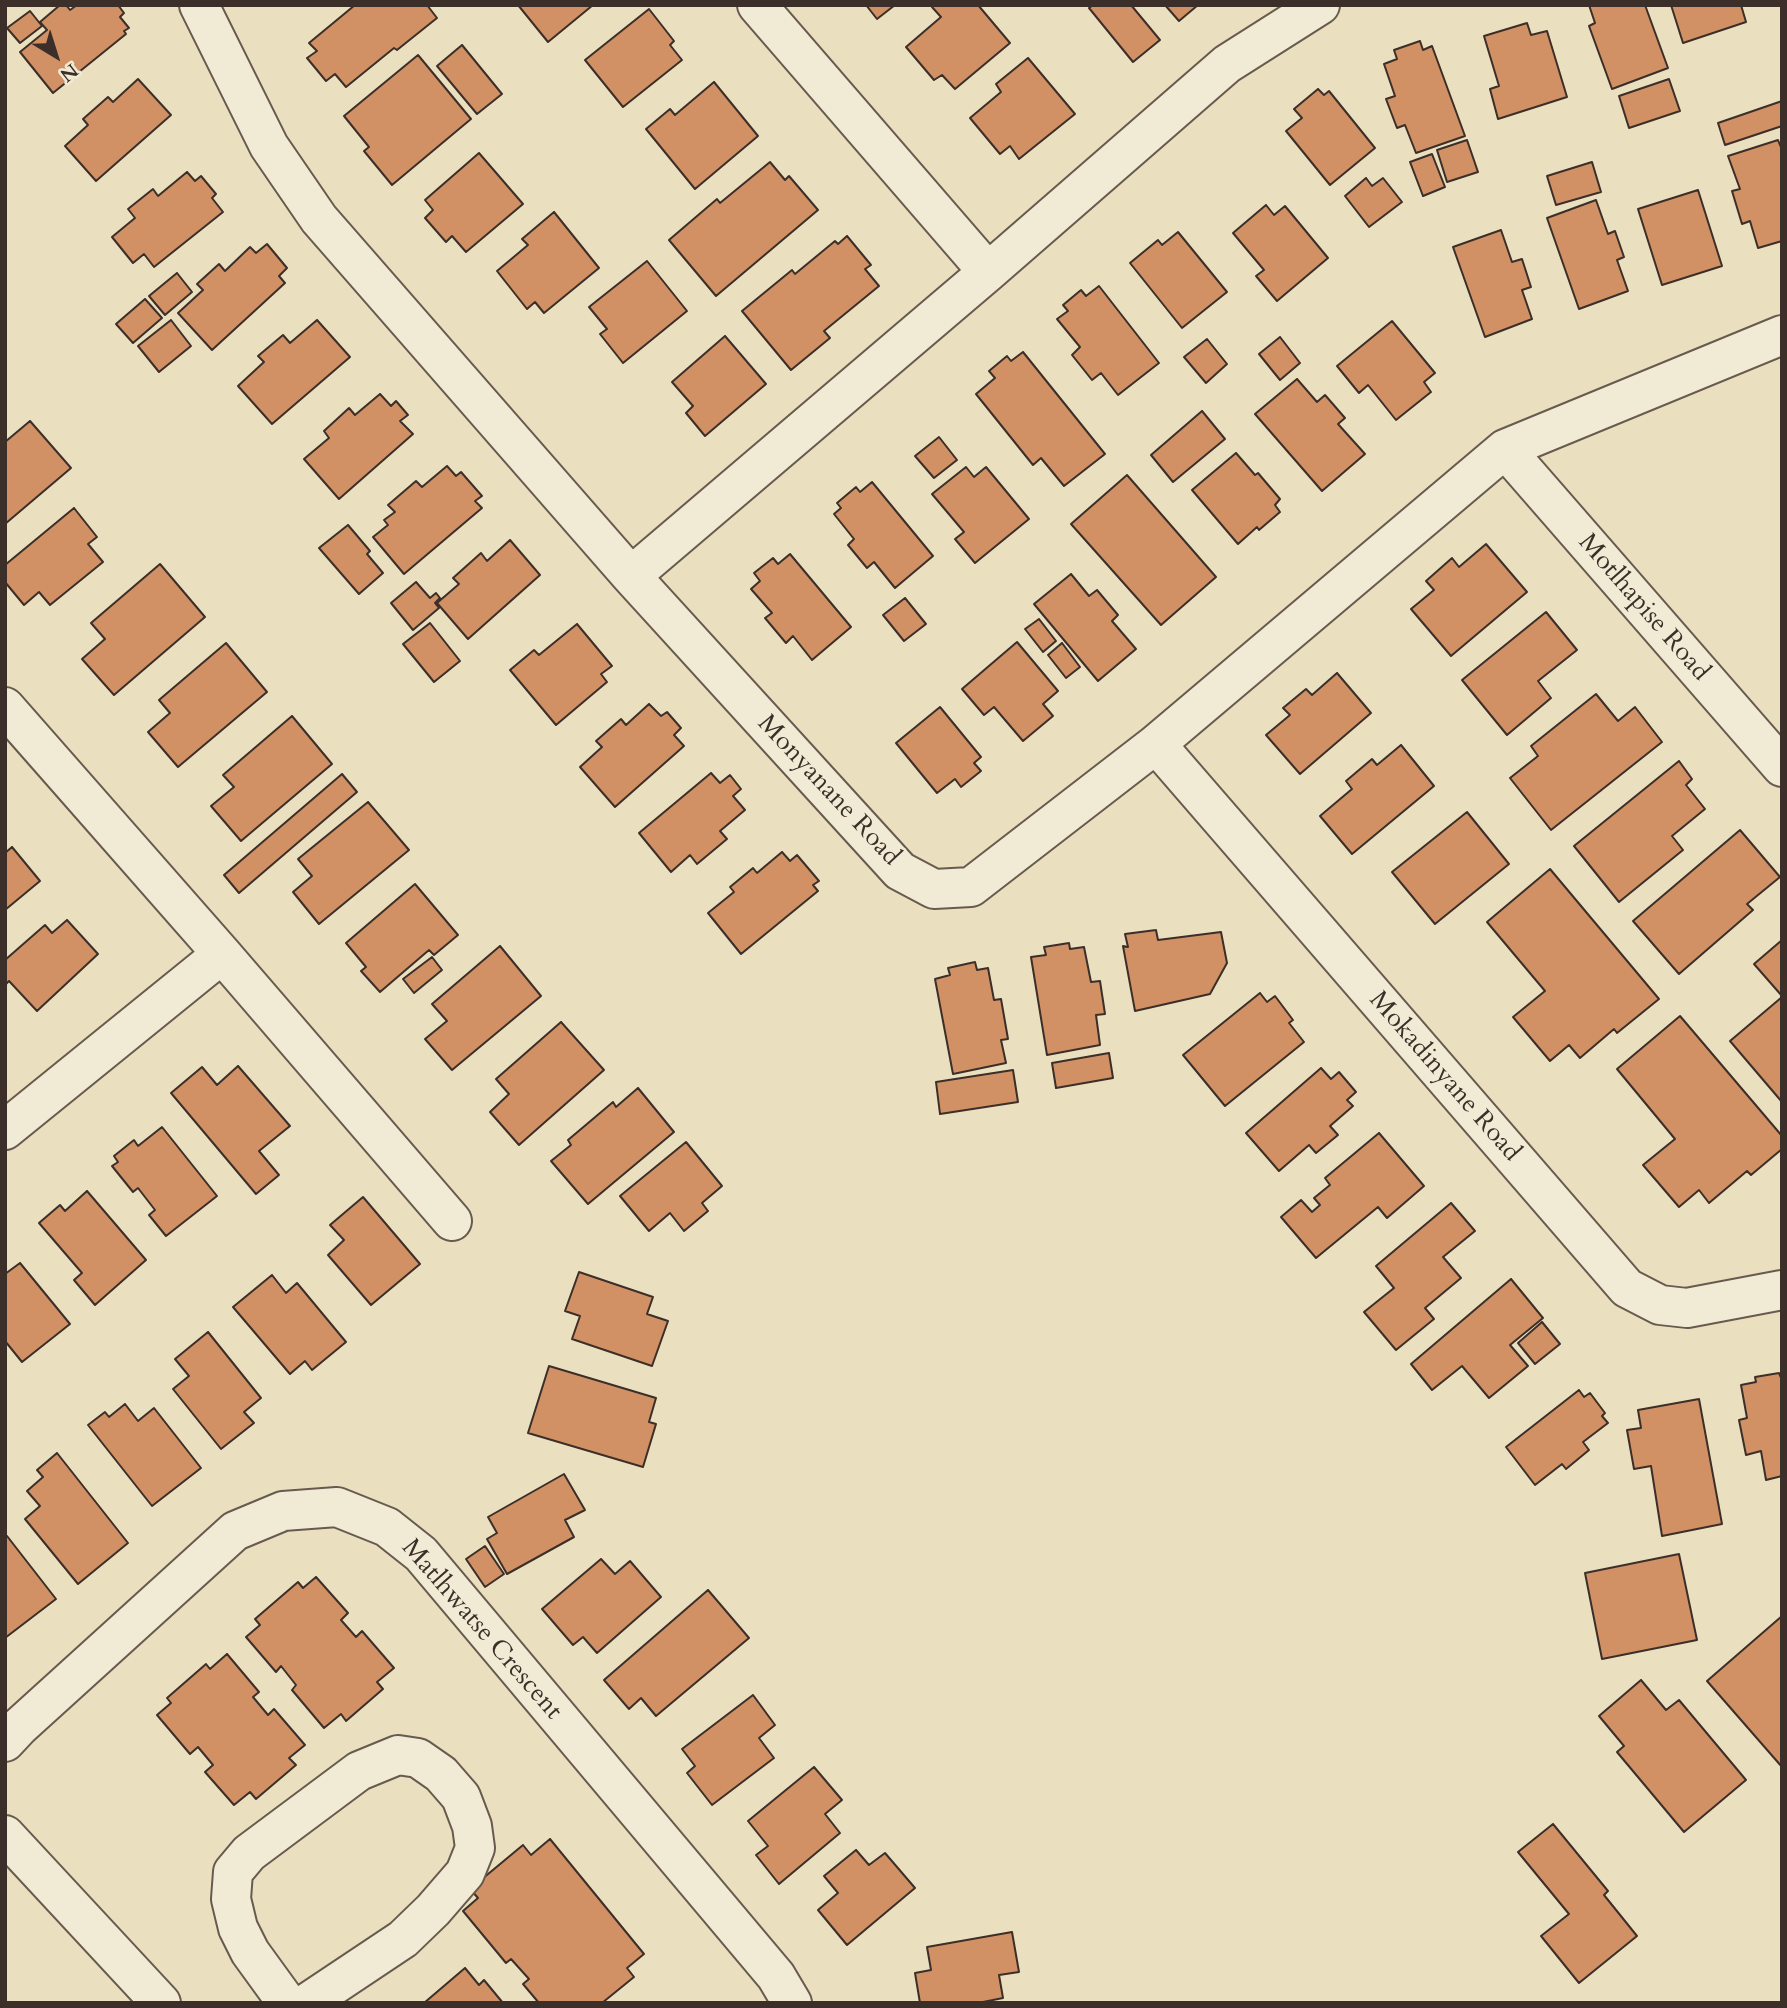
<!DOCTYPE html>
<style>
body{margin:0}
#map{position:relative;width:1787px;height:2008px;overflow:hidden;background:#eae0bf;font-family:Cardo,serif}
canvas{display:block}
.frame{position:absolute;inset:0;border:7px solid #3c2e28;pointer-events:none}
.north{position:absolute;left:21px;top:21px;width:70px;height:70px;-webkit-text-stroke:5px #f1ebd5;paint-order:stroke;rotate:142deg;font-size:19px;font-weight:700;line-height:28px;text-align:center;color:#3c2e28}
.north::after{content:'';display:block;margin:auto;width:24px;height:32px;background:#3c2e28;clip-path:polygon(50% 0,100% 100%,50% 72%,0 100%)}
</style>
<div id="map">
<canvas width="1787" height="2008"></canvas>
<div class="frame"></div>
<div class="north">N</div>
</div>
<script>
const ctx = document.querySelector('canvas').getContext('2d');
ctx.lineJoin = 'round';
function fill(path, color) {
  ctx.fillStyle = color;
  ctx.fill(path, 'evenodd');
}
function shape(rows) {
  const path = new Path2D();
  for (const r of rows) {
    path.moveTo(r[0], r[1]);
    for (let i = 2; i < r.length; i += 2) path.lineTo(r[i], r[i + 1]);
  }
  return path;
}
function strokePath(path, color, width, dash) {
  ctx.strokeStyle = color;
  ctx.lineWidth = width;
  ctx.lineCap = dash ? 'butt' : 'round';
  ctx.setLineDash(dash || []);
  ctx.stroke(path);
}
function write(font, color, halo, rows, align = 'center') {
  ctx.font = font + ' Cardo,serif';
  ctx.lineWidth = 5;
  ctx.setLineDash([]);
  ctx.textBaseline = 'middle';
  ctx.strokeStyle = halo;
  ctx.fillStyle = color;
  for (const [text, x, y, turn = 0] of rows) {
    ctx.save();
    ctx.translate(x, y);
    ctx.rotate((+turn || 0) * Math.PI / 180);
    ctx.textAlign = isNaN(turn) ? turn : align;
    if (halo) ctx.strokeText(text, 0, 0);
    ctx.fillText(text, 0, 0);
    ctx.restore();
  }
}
const building = shape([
 [60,5,66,5,70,10,77,5,118,5,124,13,120,17,129,28,124,31,126,34,53,93,20,52,47,30,40,22,60,5],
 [355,5,427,5,437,18,397,50,394,48,346,87,335,74,326,81,307,58,317,51,309,43,355,5],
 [518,5,593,5,548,42,518,5],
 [866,5,895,5,877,19,866,5],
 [934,5,978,5,1010,43,955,89,942,75,934,80,906,47,941,17,932,7,934,5],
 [1093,5,1131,5,1160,40,1133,62,1089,8,1093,5],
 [1165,5,1198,5,1179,21,1165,5],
 [1589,5,1645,5,1668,68,1612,89,1589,26,1595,23,1589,5],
 [1671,5,1741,5,1746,22,1683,43,1671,5],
 [649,9,674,41,670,45,682,60,623,107,585,60,649,9],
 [30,11,42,26,20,43,7,28,30,11],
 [1527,23,1531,35,1547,31,1567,97,1498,119,1490,89,1499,86,1484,36,1527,23],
 [1420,41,1423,50,1432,46,1465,136,1416,153,1405,125,1397,128,1386,99,1395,96,1384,64,1397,59,1394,50,1420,41],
 [462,45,502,94,477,114,437,66,462,45],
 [418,55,471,119,392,185,364,151,369,147,344,116,418,55],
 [1028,58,1075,114,1019,159,1010,146,1000,154,970,118,1001,92,996,84,1028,58],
 [138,79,171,115,96,181,65,146,88,125,83,119,108,97,113,102,138,79],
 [1669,79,1680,111,1629,128,1619,96,1669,79],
 [714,82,758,136,695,189,646,129,670,109,675,115,714,82],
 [1318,89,1324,95,1329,91,1375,148,1330,185,1286,131,1302,118,1294,109,1318,89],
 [1782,101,1782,126,1725,145,1718,123,1782,101],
 [1467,140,1478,172,1447,182,1437,150,1467,140],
 [1778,140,1782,150,1782,241,1758,248,1750,221,1742,224,1732,191,1740,189,1728,156,1778,140],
 [479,153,523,204,466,252,452,236,446,242,425,218,433,210,425,200,479,153],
 [1432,154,1445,187,1423,196,1410,162,1432,154],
 [770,162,785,180,789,176,818,210,716,296,669,240,717,199,720,203,770,162],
 [1592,162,1601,192,1556,205,1547,176,1592,162],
 [187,172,195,181,201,176,216,194,212,198,223,212,154,267,144,254,133,263,112,237,135,218,128,209,153,189,158,196,187,172],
 [1366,178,1372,186,1383,178,1402,202,1369,227,1345,196,1366,178],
 [1698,190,1722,266,1662,285,1638,209,1698,190],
 [1596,200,1608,234,1615,231,1624,257,1617,260,1628,291,1579,309,1547,218,1596,200],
 [1266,205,1274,215,1285,206,1328,258,1277,301,1256,276,1264,270,1233,233,1266,205],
 [554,212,599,268,544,313,535,302,527,309,497,271,528,245,522,239,554,212],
 [1501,230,1512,262,1522,259,1531,287,1522,290,1532,319,1485,337,1453,247,1501,230],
 [1178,232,1227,292,1182,328,1130,263,1158,240,1162,245,1178,232],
 [847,236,871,265,865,269,879,286,824,331,830,338,791,370,742,311,792,270,795,274,835,241,838,244,847,236],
 [267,244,287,268,279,276,285,283,212,350,178,313,203,290,197,284,219,264,225,271,250,247,256,253,267,244],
 [647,261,687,311,623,363,600,334,607,329,589,307,647,261],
 [177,273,192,292,165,315,149,296,177,273],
 [1099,286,1159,363,1118,395,1101,373,1092,380,1072,355,1080,347,1057,319,1068,311,1063,305,1081,290,1086,296,1099,286],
 [145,299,162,318,133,343,116,324,145,299],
 [171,320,191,346,159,372,138,346,171,320],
 [317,320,350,357,272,424,238,386,264,362,258,356,283,335,290,343,317,320],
 [1392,321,1435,373,1424,382,1431,392,1396,420,1368,385,1359,393,1337,366,1392,321],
 [725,336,766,384,705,436,686,413,693,406,672,382,725,336],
 [1280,337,1300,363,1280,380,1259,354,1280,337],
 [1207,339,1227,364,1206,383,1184,357,1207,339],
 [1023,352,1105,454,1064,486,1041,458,1033,465,976,394,995,378,989,371,1007,356,1011,361,1023,352],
 [1297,379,1317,402,1325,395,1345,418,1338,424,1365,454,1322,491,1255,414,1297,379],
 [380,394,391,406,396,401,408,415,400,421,413,434,339,499,304,459,329,438,324,431,349,408,355,415,380,394],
 [1202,411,1225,439,1173,482,1151,455,1202,411],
 [30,421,71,468,5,524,5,442,30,421],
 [939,437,957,460,934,478,915,456,939,437],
 [1236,453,1255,475,1258,473,1280,499,1275,505,1280,512,1259,530,1257,527,1238,544,1192,490,1236,453],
 [447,466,456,476,461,472,482,496,475,501,482,508,404,574,373,537,388,525,384,520,395,512,388,505,416,481,422,487,447,466],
 [966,467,974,477,986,467,1029,519,975,563,955,539,964,532,932,494,966,467],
 [1127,475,1216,577,1161,625,1071,524,1127,475],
 [872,482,933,556,895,588,874,562,867,568,848,545,854,539,834,514,841,508,837,503,856,487,860,492,872,482],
 [74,508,97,537,88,544,103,562,50,605,39,592,24,605,5,582,5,565,74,508],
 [348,525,370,551,367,554,383,573,359,594,319,548,348,525],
 [510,540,540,575,468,639,437,603,459,584,453,578,481,553,487,561,510,540],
 [1486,544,1527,592,1451,656,1411,609,1434,590,1426,581,1452,558,1459,567,1486,544],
 [790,554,851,627,812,660,793,636,786,643,765,618,772,613,751,589,760,581,754,573,773,558,778,564,790,554],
 [160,564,205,617,114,695,82,659,105,639,91,623,160,564],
 [1071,574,1089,596,1097,590,1118,615,1112,621,1136,649,1098,681,1034,604,1071,574],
 [416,582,430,598,436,593,440,598,435,603,439,608,413,630,391,603,416,582],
 [905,598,926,624,904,641,883,615,905,598],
 [1546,612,1577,650,1538,681,1551,698,1507,735,1462,680,1546,612],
 [1039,619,1056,641,1043,652,1025,629,1039,619],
 [430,623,460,661,434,682,403,644,430,623],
 [577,624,612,666,601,674,607,682,556,725,510,670,534,650,539,655,577,624],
 [1017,642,1058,691,1043,704,1053,716,1023,741,994,707,984,715,962,689,1017,642],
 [226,643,267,692,178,767,148,732,170,713,159,700,226,643],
 [1062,643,1080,667,1066,678,1048,655,1062,643],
 [1337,673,1371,713,1300,774,1266,735,1290,715,1283,708,1306,689,1312,695,1337,673],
 [1596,694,1618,721,1635,707,1662,742,1551,830,1510,778,1538,756,1531,746,1596,694],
 [649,704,661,716,667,712,681,728,674,735,684,746,615,807,580,767,602,747,596,741,621,719,626,725,649,704],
 [940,707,981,757,974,763,981,771,961,787,955,779,937,793,896,743,940,707],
 [292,716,332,764,241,841,211,806,234,787,223,775,292,716],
 [1401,745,1434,786,1352,854,1320,816,1352,789,1346,781,1372,759,1377,765,1401,745],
 [1679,761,1692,779,1686,785,1705,809,1672,836,1683,850,1619,902,1574,846,1679,761],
 [711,773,720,783,730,775,741,789,733,796,745,810,720,831,727,839,697,864,690,855,671,872,639,833,711,773],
 [342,774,357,792,239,893,224,875,342,774],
 [368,802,409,850,319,924,293,892,312,876,298,859,368,802],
 [1467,812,1509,864,1435,924,1392,872,1467,812],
 [1740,830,1780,877,1747,904,1753,910,1679,974,1633,921,1740,830],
 [12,847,40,881,5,910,5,853,12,847],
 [782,852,790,861,797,855,819,881,813,885,818,891,741,954,708,913,734,892,730,887,753,868,757,873,782,852],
 [1550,869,1659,999,1617,1033,1614,1029,1580,1058,1569,1045,1550,1061,1513,1017,1545,991,1487,922,1550,869],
 [415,884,458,935,434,955,429,950,380,992,361,971,366,967,346,943,415,884],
 [67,920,98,954,37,1011,9,981,5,985,5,960,45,925,52,933,67,920],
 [1156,930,1158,940,1221,932,1227,963,1210,994,1135,1011,1123,946,1128,947,1125,934,1156,930],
 [1782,940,1782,996,1754,964,1782,940],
 [1069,943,1070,949,1084,947,1091,982,1100,981,1105,1014,1096,1015,1100,1045,1047,1055,1031,957,1046,955,1044,947,1069,943],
 [500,946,541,996,452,1070,425,1039,447,1021,432,1004,500,946],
 [432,957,442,970,414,993,403,979,432,957],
 [975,962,977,970,988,968,994,1000,1001,999,1008,1039,1001,1040,1006,1063,953,1074,935,979,950,975,948,968,975,962],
 [1260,993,1267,1002,1275,996,1293,1020,1289,1023,1304,1042,1225,1106,1183,1055,1260,993],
 [1782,997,1782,1102,1730,1041,1782,997],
 [1680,1016,1782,1136,1782,1149,1751,1175,1747,1171,1709,1203,1699,1190,1679,1207,1643,1165,1675,1139,1617,1069,1680,1016],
 [561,1022,604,1070,519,1145,490,1112,509,1094,496,1079,561,1022],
 [1109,1053,1113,1078,1056,1088,1052,1063,1109,1053],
 [238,1066,290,1126,259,1151,279,1175,256,1194,171,1093,202,1067,217,1085,238,1066],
 [1321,1068,1331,1079,1339,1072,1356,1092,1347,1100,1353,1106,1330,1126,1338,1135,1316,1153,1309,1145,1279,1171,1246,1133,1321,1068],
 [1013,1070,1018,1102,940,1114,936,1082,1013,1070],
 [638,1088,674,1132,588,1204,551,1161,571,1145,568,1140,613,1102,616,1107,638,1088],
 [162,1127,217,1196,166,1236,149,1215,155,1210,138,1188,133,1192,112,1166,118,1162,114,1156,134,1140,138,1146,162,1127],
 [1379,1133,1424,1186,1387,1218,1378,1207,1316,1258,1281,1217,1301,1200,1312,1212,1320,1205,1314,1198,1330,1185,1325,1178,1379,1133],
 [686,1142,722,1186,702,1203,708,1211,684,1231,670,1213,649,1231,620,1196,686,1142],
 [87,1191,146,1260,95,1305,74,1280,82,1273,39,1223,60,1205,65,1211,87,1191],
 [363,1197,420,1264,371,1305,328,1255,344,1240,330,1225,363,1197],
 [1451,1203,1475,1231,1443,1257,1461,1278,1425,1308,1434,1319,1396,1350,1364,1312,1394,1288,1376,1266,1451,1203],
 [20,1263,70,1324,22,1362,5,1341,5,1274,20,1263],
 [579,1272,653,1297,647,1314,668,1321,652,1366,572,1339,580,1316,565,1311,579,1272],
 [272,1275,286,1293,297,1283,346,1342,312,1370,305,1361,290,1374,233,1307,272,1275],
 [1511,1279,1543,1318,1510,1345,1528,1366,1489,1398,1462,1366,1432,1390,1411,1364,1511,1279],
 [1542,1322,1560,1344,1535,1364,1518,1343,1542,1322],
 [208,1332,261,1398,244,1412,254,1423,221,1449,173,1389,189,1376,175,1359,208,1332],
 [549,1366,656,1398,649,1422,656,1424,643,1467,528,1433,549,1366],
 [1779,1373,1782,1380,1782,1476,1766,1480,1761,1451,1746,1455,1739,1420,1747,1418,1741,1385,1756,1382,1755,1377,1779,1373],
 [1579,1390,1584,1397,1590,1393,1605,1413,1602,1416,1608,1423,1583,1442,1589,1450,1566,1469,1562,1464,1535,1485,1506,1447,1579,1390],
 [1699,1399,1722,1524,1662,1536,1651,1466,1634,1469,1627,1430,1641,1428,1638,1410,1699,1399],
 [125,1404,138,1421,154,1408,201,1468,152,1506,88,1425,105,1412,109,1417,125,1404],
 [57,1453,128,1543,78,1584,25,1519,40,1506,27,1491,43,1477,37,1470,57,1453],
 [564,1474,585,1510,565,1520,574,1537,507,1574,487,1539,497,1533,488,1517,564,1474],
 [7,1536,56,1599,5,1638,5,1537,7,1536],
 [485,1546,504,1574,485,1587,466,1559,485,1546],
 [1679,1554,1697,1640,1602,1659,1585,1573,1679,1554],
 [601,1559,615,1574,630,1561,661,1597,597,1653,583,1637,573,1645,542,1609,601,1559],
 [316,1577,348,1613,341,1620,356,1637,362,1631,394,1668,377,1682,383,1689,346,1721,341,1714,324,1728,292,1690,296,1685,281,1666,276,1672,246,1637,260,1625,255,1619,298,1582,303,1588,316,1577],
 [708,1590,749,1638,656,1716,641,1698,629,1709,604,1680,708,1590],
 [1782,1616,1782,1767,1707,1681,1782,1616],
 [227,1654,259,1692,253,1697,268,1715,274,1709,305,1745,289,1758,296,1765,256,1799,250,1792,234,1805,205,1772,213,1765,198,1747,190,1754,157,1715,171,1703,167,1698,206,1664,210,1669,227,1654],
 [1641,1680,1666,1710,1679,1700,1746,1780,1684,1832,1617,1752,1624,1746,1599,1716,1641,1680],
 [753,1695,775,1725,759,1738,774,1758,712,1805,687,1773,695,1766,682,1749,753,1695],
 [814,1767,842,1800,825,1814,840,1833,779,1884,756,1855,768,1846,748,1821,814,1767],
 [1553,1824,1608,1891,1604,1895,1637,1936,1579,1983,1541,1936,1569,1914,1518,1852,1553,1824],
 [550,1839,644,1954,627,1968,634,1977,602,2003,539,2003,523,1984,529,1979,511,1959,506,1963,463,1911,478,1898,470,1889,523,1845,531,1855,550,1839],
 [856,1850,869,1865,885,1853,915,1888,847,1945,818,1910,838,1893,824,1876,856,1850],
 [1012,1932,1019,1972,999,1975,1003,1998,978,2003,920,2003,915,1973,931,1970,927,1947,1012,1932],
 [465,1968,479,1985,484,1980,503,2003,424,2003,465,1968]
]);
const street = shape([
 [199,5,269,146,319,219,631,576,900,871,934,889,971,887,1156,744,1505,449,1782,335],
 [757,5,988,272],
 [1505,449,1782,767],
 [631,576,988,272,1227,64,1320,5],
 [5,707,222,954,452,1221],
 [1156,744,1627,1288,1660,1305,1687,1308,1782,1290],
 [5,1130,222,954],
 [5,1742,19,1727,235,1531,283,1511,337,1507,387,1527,421,1554,776,1976,792,2003],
 [5,1835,161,2003],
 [287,2003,250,1952,238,1928,231,1899,233,1872,249,1853,359,1771,398,1755,418,1758,441,1774,461,1797,472,1826,475,1848,465,1873,433,1910,403,1939,307,2003]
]);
const streetNames = [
 ["Motlhapise Road",1643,608,49],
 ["Monyanane Road",828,791,47],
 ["Mokadinyane Road",1444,1077,49],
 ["Matlhwatse Crescent",481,1630,49]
];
fill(building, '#d19165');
strokePath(building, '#3c2e28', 2);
strokePath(street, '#685a4e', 42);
strokePath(street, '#f1ebd5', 38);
write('26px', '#3c2e28', '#f1ebd5', streetNames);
</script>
